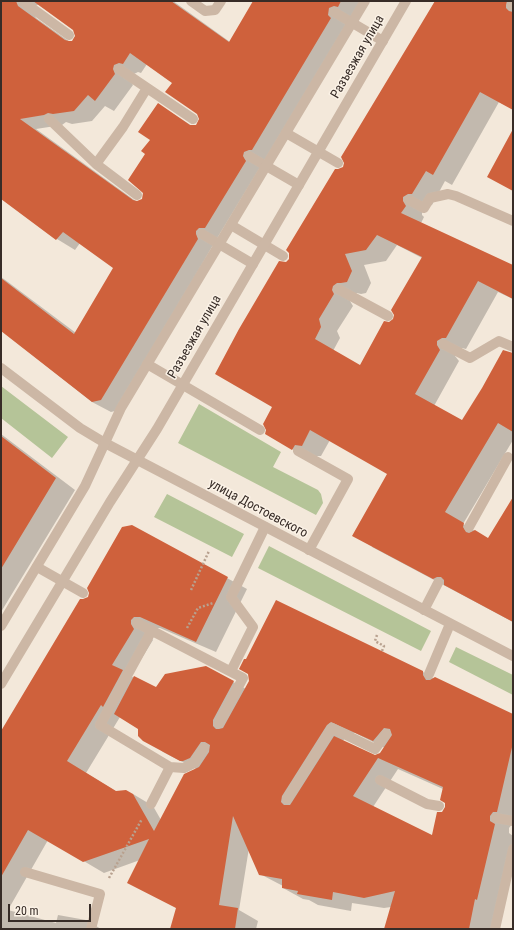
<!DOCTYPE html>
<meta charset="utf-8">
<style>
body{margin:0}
#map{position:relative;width:514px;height:930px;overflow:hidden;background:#f3e8da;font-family:"Roboto Condensed",sans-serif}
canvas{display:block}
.frame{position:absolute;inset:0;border:2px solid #372c27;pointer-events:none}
.scale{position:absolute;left:8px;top:904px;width:83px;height:18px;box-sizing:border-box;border:2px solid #372c27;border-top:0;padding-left:5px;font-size:12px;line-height:14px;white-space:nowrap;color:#372c27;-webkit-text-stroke:3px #fbf2e6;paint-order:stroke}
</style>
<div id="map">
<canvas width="514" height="930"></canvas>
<div class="frame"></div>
<div class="scale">20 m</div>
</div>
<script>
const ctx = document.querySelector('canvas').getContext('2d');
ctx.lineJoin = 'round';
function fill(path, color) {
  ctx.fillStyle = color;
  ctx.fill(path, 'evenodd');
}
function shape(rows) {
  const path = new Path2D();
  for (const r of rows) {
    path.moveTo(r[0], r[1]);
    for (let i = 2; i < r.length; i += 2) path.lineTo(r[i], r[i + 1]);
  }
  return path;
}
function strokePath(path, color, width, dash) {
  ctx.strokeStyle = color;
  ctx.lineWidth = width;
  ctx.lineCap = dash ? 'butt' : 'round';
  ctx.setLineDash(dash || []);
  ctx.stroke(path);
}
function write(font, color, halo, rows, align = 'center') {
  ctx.font = font + ' "Roboto Condensed",sans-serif';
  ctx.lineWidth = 3;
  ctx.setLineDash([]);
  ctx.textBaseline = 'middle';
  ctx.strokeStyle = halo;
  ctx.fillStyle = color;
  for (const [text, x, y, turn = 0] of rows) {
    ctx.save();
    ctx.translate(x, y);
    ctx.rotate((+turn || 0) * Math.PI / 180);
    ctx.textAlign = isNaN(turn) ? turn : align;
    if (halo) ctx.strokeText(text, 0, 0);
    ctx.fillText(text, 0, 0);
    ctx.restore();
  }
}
const green = shape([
 [1,386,68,437,52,458,1,418],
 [199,404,281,452,273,467,318,490,321,494,323,503,316,515,178,443],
 [167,494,244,534,232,557,154,517],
 [269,546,431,631,421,651,258,568],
 [456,647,513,675,513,695,449,662]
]);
const shadow = shape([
 [1,1,173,1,230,42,254,1,365,1,346,26,213,245,119,410,111,412,92,402,1,330,1,277,8,282,76,333,114,268,80,243,75,250,57,239,1,198],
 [37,5,39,5,74,29,77,35,75,40,70,42,36,18,34,14,34,8],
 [147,64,173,82,197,113,201,120,197,126,192,126,158,104,147,154,143,199,137,202,36,129,62,125,66,122,72,124,92,121,105,106,114,111,133,85,130,80,132,75,138,72,141,73],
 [435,1,513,1,513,109,499,102,452,185,445,181,432,205,422,208,422,215,424,217,421,223,513,266,513,299,498,292,466,349,462,348,457,352,455,356,459,361,434,406,463,421,513,357,513,440,463,524,489,539,513,499,513,622,372,547,388,474,330,440,321,456,314,456,311,460,266,434,273,407,286,263,290,259,339,171,344,167],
 [397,245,422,258,394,320,389,324,360,366,333,351,340,338,337,331,353,306,350,301,352,296,357,293,361,294,366,293,371,283,364,265,386,261],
 [1,434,75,490,1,612],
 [132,526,247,589,216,652,160,628,154,628,150,636,153,640,131,676,134,678,157,688,206,667,246,689,423,672,434,679,513,715,513,823,509,828,509,833,513,836,513,840,497,910,491,929,385,929,391,907,384,908,352,903,351,911,318,905,309,900,303,899,283,888,283,886,260,874,249,848,239,910,258,921,256,929,171,929,177,908,128,882,140,860,104,873,48,840,8,910,56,923,58,915,86,920,101,929,1,929,1,733,84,601,89,597],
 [120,717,139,729,163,752,196,769,161,820,153,806,133,794,117,792,86,773],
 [348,733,355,733,385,748,381,754,375,757,343,741],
 [398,769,443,789,444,801,447,807,442,813,432,836,373,807]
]);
const building = shape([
 [1,1,16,1,18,6,65,40,69,41,72,41,75,36,73,30,33,1,171,1,229,42,253,1,341,1,338,7,334,6,329,8,328,15,331,18,252,150,249,150,244,152,243,156,246,161,205,228,199,228,196,231,196,234,198,239,101,400,92,402,1,331,1,278,74,334,113,268,63,232,56,240,1,199],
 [130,53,172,83,165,92,197,114,199,119,196,125,190,125,158,103,138,132,150,140,141,151,145,154,128,180,143,193,142,199,137,201,133,200,20,119,44,115,48,113,53,114,74,111,88,95,95,101,115,74,113,69,114,65,119,63,123,64],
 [435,1,507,1,506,5,506,8,509,11,513,12,513,110,480,92,433,175,426,171,412,194,408,194,403,197,403,201,406,206,401,213,513,265,513,299,478,281,446,338,442,338,437,341,437,345,440,350,415,394,462,420,482,388,503,350,513,353,513,432,498,423,445,512,464,523,463,527,466,532,469,533,475,530,488,538,513,497,513,622,444,585,444,580,441,577,437,577,433,579,352,536,387,474,310,430,302,446,295,445,292,450,265,434,266,430,263,424,272,407,215,374,239,329,279,261,286,262,289,259,289,253,286,250,335,169,338,169,343,167,344,163,341,157],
 [377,235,422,257,391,310,394,315,393,319,389,322,384,321,360,365,315,339,321,327,319,319,334,294,332,290,333,286,337,283,341,283,347,282,352,271,345,254,366,250],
 [513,129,513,191,487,177],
 [1,436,56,478,1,569],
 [132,525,228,577,196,642,140,617,134,617,131,620,131,624,134,629,112,665,123,670,103,707,101,705,67,761,116,791,126,790,133,794,154,831,184,774,199,767,209,752,210,745,205,742,201,742,190,758,183,761,180,761,143,741,138,736,138,729,114,714,134,676,156,687,165,674,206,666,234,681,213,720,213,726,216,729,219,729,223,728,249,681,248,674,239,669,244,659,246,659,276,600,423,671,423,675,426,680,430,680,435,677,513,714,513,743,497,812,493,812,490,816,490,821,495,824,477,900,475,899,469,929,384,929,395,891,364,898,333,892,332,900,297,894,298,891,282,888,282,879,259,875,233,816,219,905,238,908,235,929,170,929,176,908,127,883,149,839,83,862,28,830,1,877,1,731,80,599,83,599,88,597,89,593,87,588,122,527],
 [331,722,373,741,384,728,390,729,392,735,380,753,375,755,334,736,292,802,290,805,284,805,281,802,282,796,327,725],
 [378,758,443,787,440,800,445,803,445,807,442,812,437,812,432,835,353,796]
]);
const path = shape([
 [191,590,209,551],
 [187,628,198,608,213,603],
 [377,635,375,641,384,646,382,651],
 [109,878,142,819]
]);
const service = shape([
 [22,1,69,35],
 [191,1,205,11,215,10,221,1],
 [512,5,513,5],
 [334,12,383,41],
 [119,69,193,119],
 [49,119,96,164,137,195],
 [286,133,338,163],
 [249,156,299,185],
 [96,164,123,127,147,88],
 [409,200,424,208,430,198,448,194,456,196,513,221],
 [231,225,283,256],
 [202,234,253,264],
 [338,289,388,316],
 [443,344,470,358,499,341,513,347],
 [147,364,260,430],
 [298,451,348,479,309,550],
 [469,527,508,457],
 [37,567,83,593],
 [424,610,438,583],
 [137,623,243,678,219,723],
 [152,630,100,725,170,767,184,768,194,763,204,748],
 [231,671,253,627,231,597,265,527],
 [429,674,450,624],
 [380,780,427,804,439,806],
 [287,799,332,728,375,749,386,734],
 [151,804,170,767],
 [496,818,513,821],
 [25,872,100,894,91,929]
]);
const minor = shape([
 [1,368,80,428,105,443,513,656],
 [495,929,513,849]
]);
const tertiary = shape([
 [1,626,85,486,121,408,365,1],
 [1,684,110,502,157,429,406,1]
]);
const streetNames = [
 ["Разъезжая улица",358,57,-60],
 ["Разъезжая улица",195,337,-60],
 ["улица Достоевского",258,509,28]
];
fill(green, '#b5c498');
fill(shadow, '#0003');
fill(building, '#cf613c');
strokePath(path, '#b8a18f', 2.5, [2, 2]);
strokePath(service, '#ccb7a5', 10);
strokePath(minor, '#ccb7a5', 10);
strokePath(tertiary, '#ccb7a5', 10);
write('13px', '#372c27', '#fbf2e6', streetNames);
</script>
